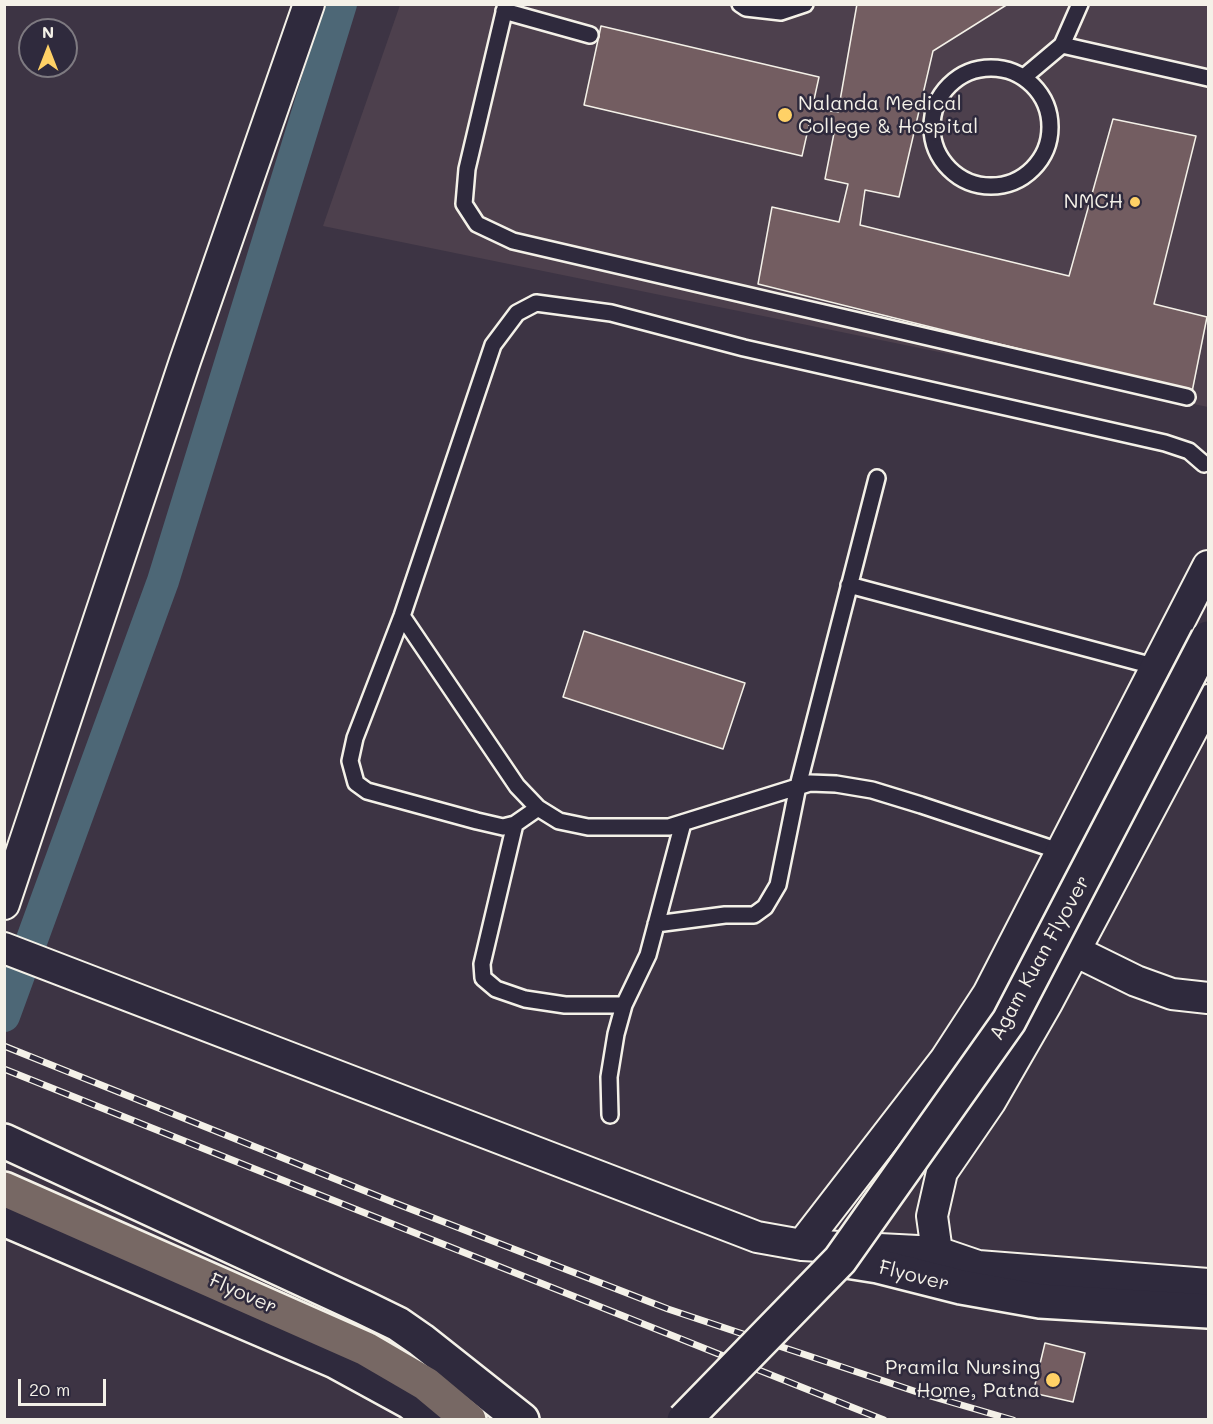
<!DOCTYPE html>
<style>
body{margin:0}
#map{position:relative;width:1213px;height:1424px;overflow:hidden;background:#3d3444;font-family:Mali,sans-serif}
canvas{display:block}
.frame{position:absolute;inset:0;border:6px solid #f4f1e8;pointer-events:none}
.north{position:absolute;left:18px;top:18px;width:60px;height:60px;box-sizing:border-box;background:#2f2a3d;border:2px solid #7e7a81;border-radius:50%;rotate:0deg;font-size:16px;font-weight:700;line-height:24px;text-align:center;color:#f4f1e8}
.north::after{content:'';display:block;margin:auto;width:21px;height:27px;background:#ffd166;clip-path:polygon(50% 0,100% 100%,50% 72%,0 100%)}
.scale{position:absolute;left:18px;top:1379px;width:88px;height:27px;box-sizing:border-box;border:3px solid #f4f1e8;border-top:0;padding-left:8px;font-size:18px;line-height:21px;white-space:nowrap;color:#f4f1e8;-webkit-text-stroke:4px #2f2a3d;paint-order:stroke}
</style>
<div id="map">
<canvas width="1213" height="1424"></canvas>
<div class="frame"></div>
<div class="north">N</div>
<div class="scale">20 m</div>
</div>
<script>
const ctx = document.querySelector('canvas').getContext('2d');
ctx.lineJoin = 'round';
function fill(path, color) {
  ctx.fillStyle = color;
  ctx.fill(path, 'evenodd');
}
function shape(rows) {
  const path = new Path2D();
  for (const r of rows) {
    if (r.length === 3) {
      path.moveTo(r[0] + r[2], r[1]);
      path.arc(r[0], r[1], r[2], 0, 2 * Math.PI);
      continue;
    }
    path.moveTo(r[0], r[1]);
    for (let i = 2; i < r.length; i += 2) path.lineTo(r[i], r[i + 1]);
  }
  return path;
}
function strokePath(path, color, width, dash) {
  ctx.strokeStyle = color;
  ctx.lineWidth = width;
  ctx.lineCap = dash ? 'butt' : 'round';
  ctx.setLineDash(dash || []);
  ctx.stroke(path);
}
function write(font, color, halo, rows, align = 'center') {
  ctx.font = font + ' Mali,sans-serif';
  ctx.lineWidth = 5;
  ctx.setLineDash([]);
  ctx.textBaseline = 'middle';
  ctx.strokeStyle = halo;
  ctx.fillStyle = color;
  for (const [text, x, y, turn = 0] of rows) {
    ctx.save();
    ctx.translate(x, y);
    ctx.rotate((+turn || 0) * Math.PI / 180);
    ctx.textAlign = isNaN(turn) ? turn : align;
    if (halo) ctx.strokeText(text, 0, 0);
    ctx.fillText(text, 0, 0);
    ctx.restore();
  }
}
const built = shape([
 [400,5,1208,5,1208,407,323,226]
]);
const canal = shape([
 [4,1016,163,581,341,4]
]);
const building = shape([
 [857,4,1008,4,933,51,899,197,865,190,860,225,1069,276,1113,119,1196,136,1154,304,1207,317,1192,392,758,284,772,207,839,222,848,184,825,179,835,128,809,125,802,156,584,105,601,26,819,77,812,109,838,112,857,4],
 [584,631,745,683,723,749,563,697,584,631],
 [1045,1343,1085,1353,1073,1402,1033,1393,1045,1343]
]);
const lane = shape([
 [506,4,467,169,464,204,477,224,513,241,1187,397],
 [740,4,746,8,781,12,805,4],
 [1080,4,1062,45,1208,78],
 [504,11,590,35],
 [991,127,59],
 [1024,77,1062,45],
 [849,585,1157,667],
 [402,616,517,786,538,808,559,821,588,827,669,827,810,783,836,784,872,790,921,805,1062,852],
 [538,808,515,824,503,827,477,821,367,791,356,783,350,761,355,738,402,616,493,345,517,313,536,303,611,313,744,348,1165,443,1189,451,1204,464],
 [515,824,482,964,483,978,496,989,525,999,565,1005,624,1005],
 [656,924,725,915,754,915,765,907,778,885,798,786,877,478],
 [610,1115,609,1077,616,1034,624,1005,648,955,683,823]
]);
const street = shape([
 [4,904,185,361,309,4],
 [4,948,757,1237,802,1245,937,1252,978,1266,1208,1284],
 [1075,951,1136,981,1172,994,1208,998],
 [802,1245,945,1060,988,994,1208,566],
 [937,1252,932,1216,942,1172,990,1102,1047,1003,1208,700]
]);
const secondary = shape([
 [4,1141,363,1307,398,1324,421,1340,522,1420],
 [4,1219,335,1361,410,1402,432,1420],
 [840,1260,878,1266,961,1287,1040,1301,1208,1311]
]);
const primary = shape([
 [4,1189,366,1349,426,1384,469,1420]
]);
const rail = shape([
 [4,1046,395,1203,668,1309,920,1393,1013,1420],
 [4,1069,884,1420]
]);
const secondaryBridge = shape([
 [684,1420,840,1260,1009,1021,1208,638]
]);
const markers = [
 [785,115,8,"#ffd166"],
 [1135,202,6,"#ffd166"],
 [1053,1380,8,"#ffd166"]
];
const poiNames = [
 ["Nalanda Medical",798,104,"left"],
 ["College & Hospital",798,127,"left"],
 ["NMCH",1123,202],
 ["Pramila Nursing",1040,1368],
 ["Home, Patna",1040,1391]
];
const streetNames = [
 ["Agam Kuan Flyover",1040,958,-61],
 ["Flyover",914,1276,14],
 ["Flyover",243,1294,24]
];
fill(built, '#4d404d');
strokePath(canal, '#4d6776', 32);
fill(building, '#735d61');
strokePath(building, '#f4f1e8', 1.5);
strokePath(lane, '#f4f1e8', 20);
strokePath(street, '#f4f1e8', 34);
strokePath(secondary, '#f4f1e8', 38);
strokePath(primary, '#f4f1e8', 38);
strokePath(lane, '#2f2a3d', 15);
strokePath(street, '#2f2a3d', 30);
strokePath(secondary, '#2f2a3d', 33);
strokePath(primary, '#776864', 33);
strokePath(rail, '#f4f1e8', 7);
strokePath(rail, '#2f2a3d', 4.5, [14]);
strokePath(secondaryBridge, '#f4f1e8', 38, []);
strokePath(secondaryBridge, '#2f2a3d', 33);
for (const [x, y, r, color] of markers) {
  const dot = new Path2D();
  dot.arc(x, y, r, 0, 2 * Math.PI);
  ctx.fillStyle = color;
  ctx.fill(dot);
  strokePath(dot, '#2f2a3d', 2);
}
write('20px', '#f4f1e8', '#2f2a3d', poiNames, 'right');
write('20px', '#f4f1e8', '#2f2a3d', streetNames);
</script>
